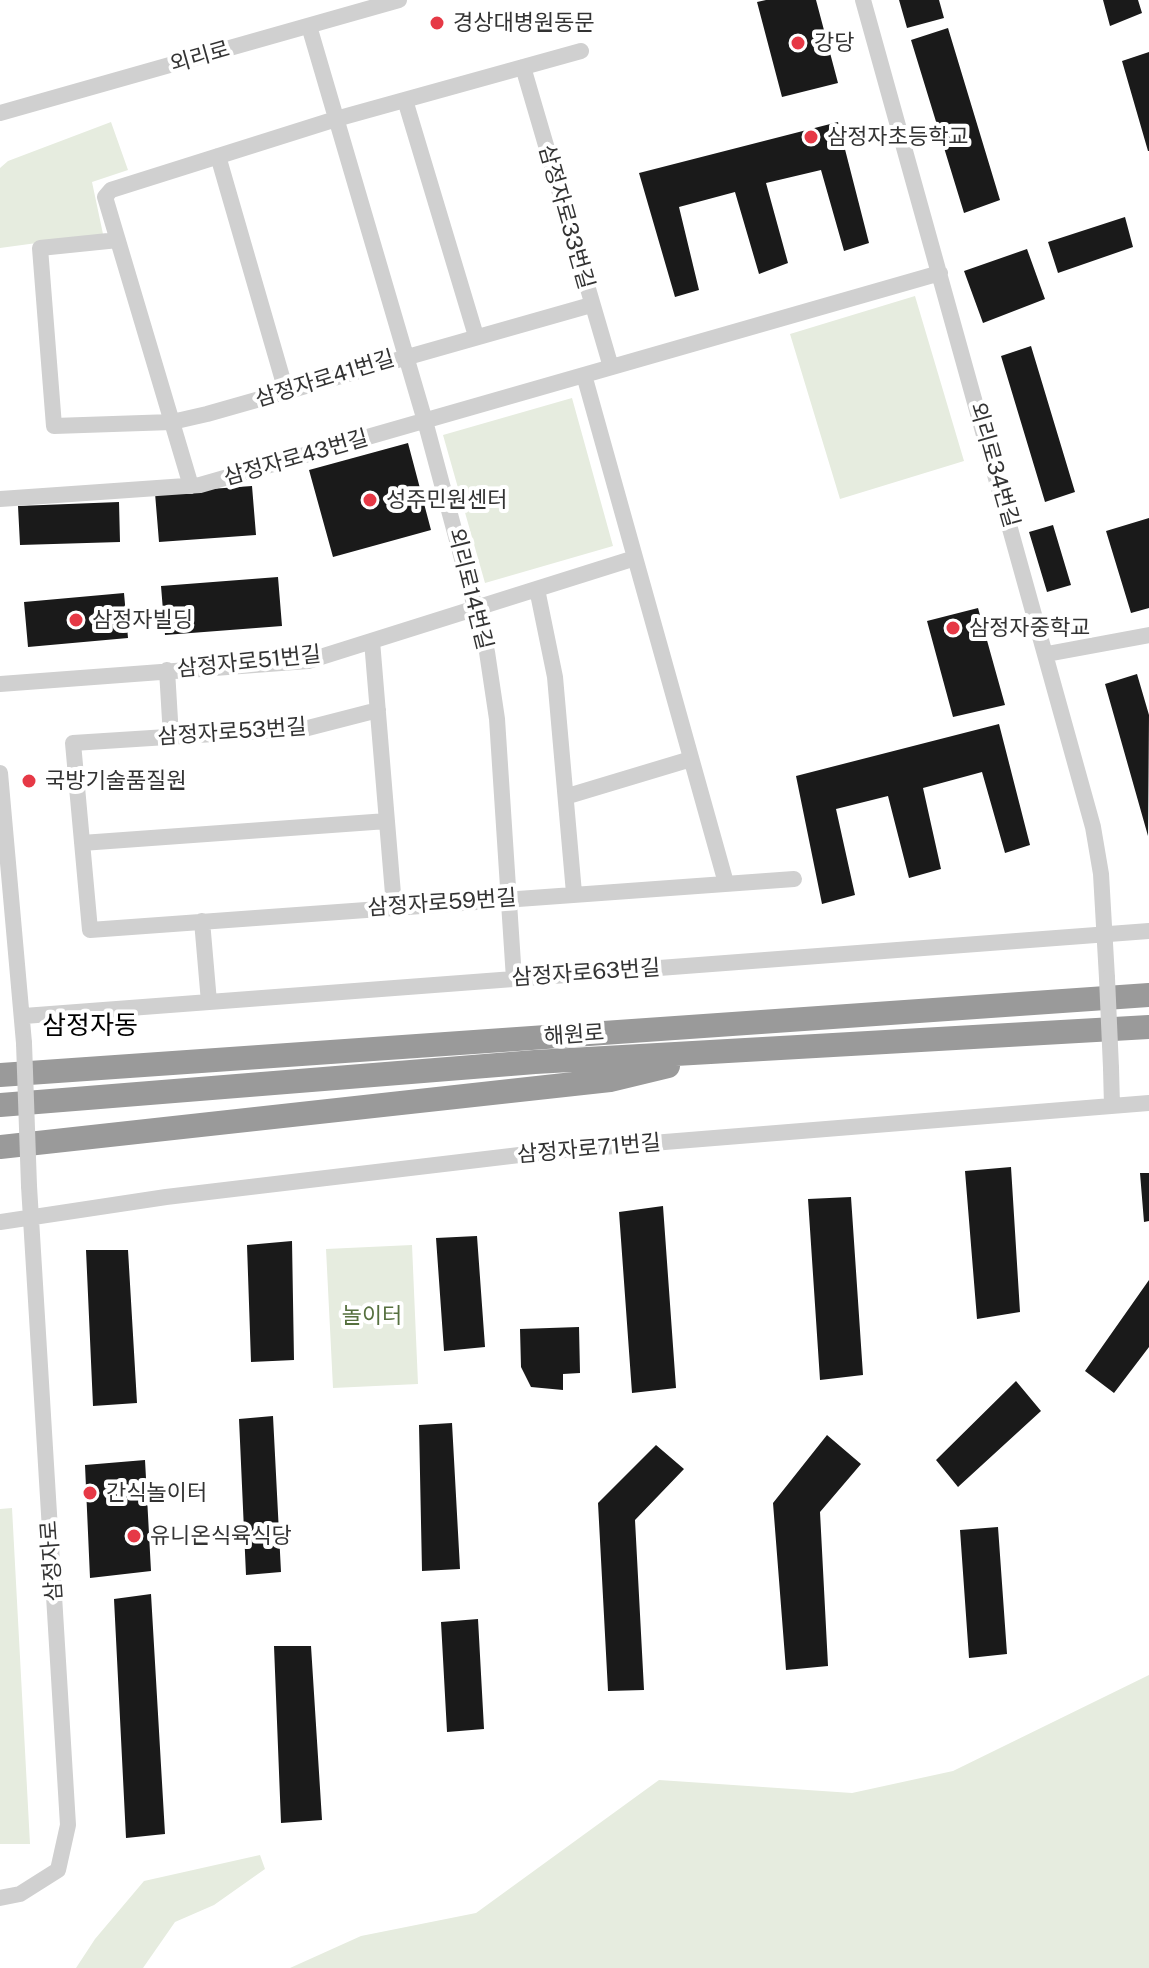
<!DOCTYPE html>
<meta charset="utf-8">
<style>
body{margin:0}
canvas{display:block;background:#fff}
</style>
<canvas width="1149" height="1968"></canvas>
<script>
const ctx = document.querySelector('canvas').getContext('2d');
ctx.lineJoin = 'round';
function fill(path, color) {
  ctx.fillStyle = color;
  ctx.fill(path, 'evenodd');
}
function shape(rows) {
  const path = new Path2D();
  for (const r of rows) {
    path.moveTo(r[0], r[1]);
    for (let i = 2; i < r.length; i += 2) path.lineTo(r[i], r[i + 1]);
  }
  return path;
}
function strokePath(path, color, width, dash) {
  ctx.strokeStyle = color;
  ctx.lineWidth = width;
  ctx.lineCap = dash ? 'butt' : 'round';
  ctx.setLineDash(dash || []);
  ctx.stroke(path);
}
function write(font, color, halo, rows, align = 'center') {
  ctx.font = font + ' "Public Sans","Noto Sans KR",sans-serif';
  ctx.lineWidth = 8;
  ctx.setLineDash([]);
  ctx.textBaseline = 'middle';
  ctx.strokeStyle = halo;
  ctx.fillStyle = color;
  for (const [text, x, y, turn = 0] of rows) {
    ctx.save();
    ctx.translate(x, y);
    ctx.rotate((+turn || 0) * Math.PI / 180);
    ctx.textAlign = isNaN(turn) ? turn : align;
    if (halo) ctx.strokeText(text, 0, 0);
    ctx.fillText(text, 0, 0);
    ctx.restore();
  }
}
const green = shape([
 [111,122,128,170,92,182,103,234,0,248,0,168,8,161],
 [915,296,964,461,840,499,790,334],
 [572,398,613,546,485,583,443,435],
 [412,1245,418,1384,333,1388,326,1249],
 [12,1508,30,1844,0,1844,0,1509],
 [1149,1675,1149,1968,290,1968,361,1936,476,1913,659,1780,852,1793,953,1771],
 [260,1855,265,1869,214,1905,175,1922,143,1968,76,1968,95,1939,144,1881]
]);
const building = shape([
 [766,0,816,0,838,83,782,97,757,2],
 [899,0,939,0,944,18,907,28],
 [1103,0,1138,0,1142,13,1110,26],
 [948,28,1000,200,964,213,911,40],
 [1149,52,1149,151,1148,151,1122,61],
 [838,122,869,243,844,251,821,170,766,183,788,263,759,274,735,192,679,207,699,290,675,297,639,173],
 [1125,217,1133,247,1058,273,1048,242],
 [1027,249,1045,299,983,323,964,271],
 [1031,346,1075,492,1045,502,1001,356],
 [408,443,431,530,333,557,309,470],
 [252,486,256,535,159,542,155,493],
 [119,502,120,542,20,545,18,506],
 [1149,518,1149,608,1131,613,1106,531],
 [1053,525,1071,585,1047,592,1029,532],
 [278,577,282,626,165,635,161,586],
 [124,593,128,638,28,647,24,602],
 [978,608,1005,705,953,717,927,621],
 [1137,674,1149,715,1148,836,1105,684],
 [999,724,1030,845,1005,853,982,772,923,788,941,869,909,878,888,796,836,809,855,895,822,904,796,776],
 [1011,1167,1020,1312,977,1319,965,1171],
 [1140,1173,1149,1173,1149,1221,1144,1222],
 [851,1197,863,1375,820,1380,808,1199],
 [663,1206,676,1388,632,1393,619,1212],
 [477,1236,485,1347,444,1351,436,1238],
 [292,1241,294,1360,251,1362,247,1245],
 [86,1250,128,1250,137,1403,93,1406],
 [1149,1280,1149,1347,1114,1393,1085,1371],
 [579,1327,580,1373,563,1374,563,1390,531,1387,521,1367,520,1329],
 [1016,1381,1041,1411,958,1487,936,1460],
 [273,1416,281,1572,246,1575,239,1419],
 [452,1423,460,1569,422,1571,419,1425],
 [827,1435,861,1464,820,1512,828,1666,786,1670,773,1503],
 [656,1445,684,1469,635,1520,644,1690,608,1691,598,1503],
 [145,1460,151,1571,90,1578,85,1465],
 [998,1527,1007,1654,969,1658,960,1530],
 [151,1594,165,1834,126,1838,114,1599],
 [478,1619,484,1729,447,1732,441,1622],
 [274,1646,311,1646,322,1820,281,1823]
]);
const minor = shape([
 [863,0,1093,827,1101,874,1107,978],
 [309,26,425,421,487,652,497,719,514,979],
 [523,67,611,367],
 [405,100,476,336],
 [0,113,399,0],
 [218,156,286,391],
 [118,240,40,248,54,426,172,422,207,414,591,305],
 [584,375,726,883],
 [191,486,105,197,111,190,336,119,581,51],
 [0,499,200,485,940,273],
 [537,589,555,677,574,893],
 [372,641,394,906],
 [1047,654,1149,635],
 [167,670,171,737],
 [0,684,308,661,635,558],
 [378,710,308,728,73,743,90,930,794,879],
 [0,773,24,1043],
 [568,796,691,759],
 [82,843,387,821],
 [202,921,209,1002],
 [24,1016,1149,931],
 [1111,1068,1112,1106],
 [0,1222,166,1197,553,1151,1149,1103],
 [0,1898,20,1894,58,1870,68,1825,29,1186]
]);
const highway = shape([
 [0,1075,1149,995],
 [0,1105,535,1062,1149,1027],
 [0,1147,610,1080,668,1066]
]);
const minorBridge = shape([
 [1107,978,1111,1068],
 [24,1043,29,1186]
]);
const markers = [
 [437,23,8,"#e63946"],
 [798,43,8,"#e63946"],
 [811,137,8,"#e63946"],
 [370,500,8,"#e63946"],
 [76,620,8,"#e63946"],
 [953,628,8,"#e63946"],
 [29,781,8,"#e63946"],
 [90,1493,8,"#e63946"],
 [134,1536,8,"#e63946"]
];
const poiNames = [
 ["경상대병원동문",453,23],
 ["강당",814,43],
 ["삼정자초등학교",827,137],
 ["성주민원센터",386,500],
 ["삼정자빌딩",92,620],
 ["삼정자중학교",969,628],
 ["국방기술품질원",45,781],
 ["간식놀이터",106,1493],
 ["유니온식육식당",150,1536]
];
const streetNames = [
 ["외리로",200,57,-16],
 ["삼정자로33번길",566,217,74],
 ["삼정자로41번길",325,379,-17],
 ["삼정자로43번길",296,458,-16],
 ["외리로34번길",994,465,74],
 ["외리로14번길",470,589,76],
 ["삼정자로51번길",249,662,-6],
 ["삼정자로53번길",232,732,-4],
 ["삼정자로59번길",442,903,-4],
 ["삼정자로63번길",586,973,-4],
 ["해원로",574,1035,-4],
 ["삼정자로71번길",589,1149,-5],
 ["삼정자로",52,1561,-94]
];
const parkNames = [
 ["놀이터",372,1316]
];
const quarterNames = [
 ["삼정자동",90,1026]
];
fill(green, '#e6ecdf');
fill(building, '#1a1a1a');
strokePath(minor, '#d0d0d0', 16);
strokePath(highway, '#9a9a9a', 24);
strokePath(minorBridge, '#d0d0d0', 16);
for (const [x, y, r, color] of markers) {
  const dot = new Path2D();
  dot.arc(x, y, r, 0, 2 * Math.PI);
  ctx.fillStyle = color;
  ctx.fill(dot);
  strokePath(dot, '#fff', 3);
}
write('22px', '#333', '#fff', poiNames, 'left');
write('22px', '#333', '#fff', streetNames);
write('22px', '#56703f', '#fff', parkNames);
write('26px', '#000', '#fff', quarterNames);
</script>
